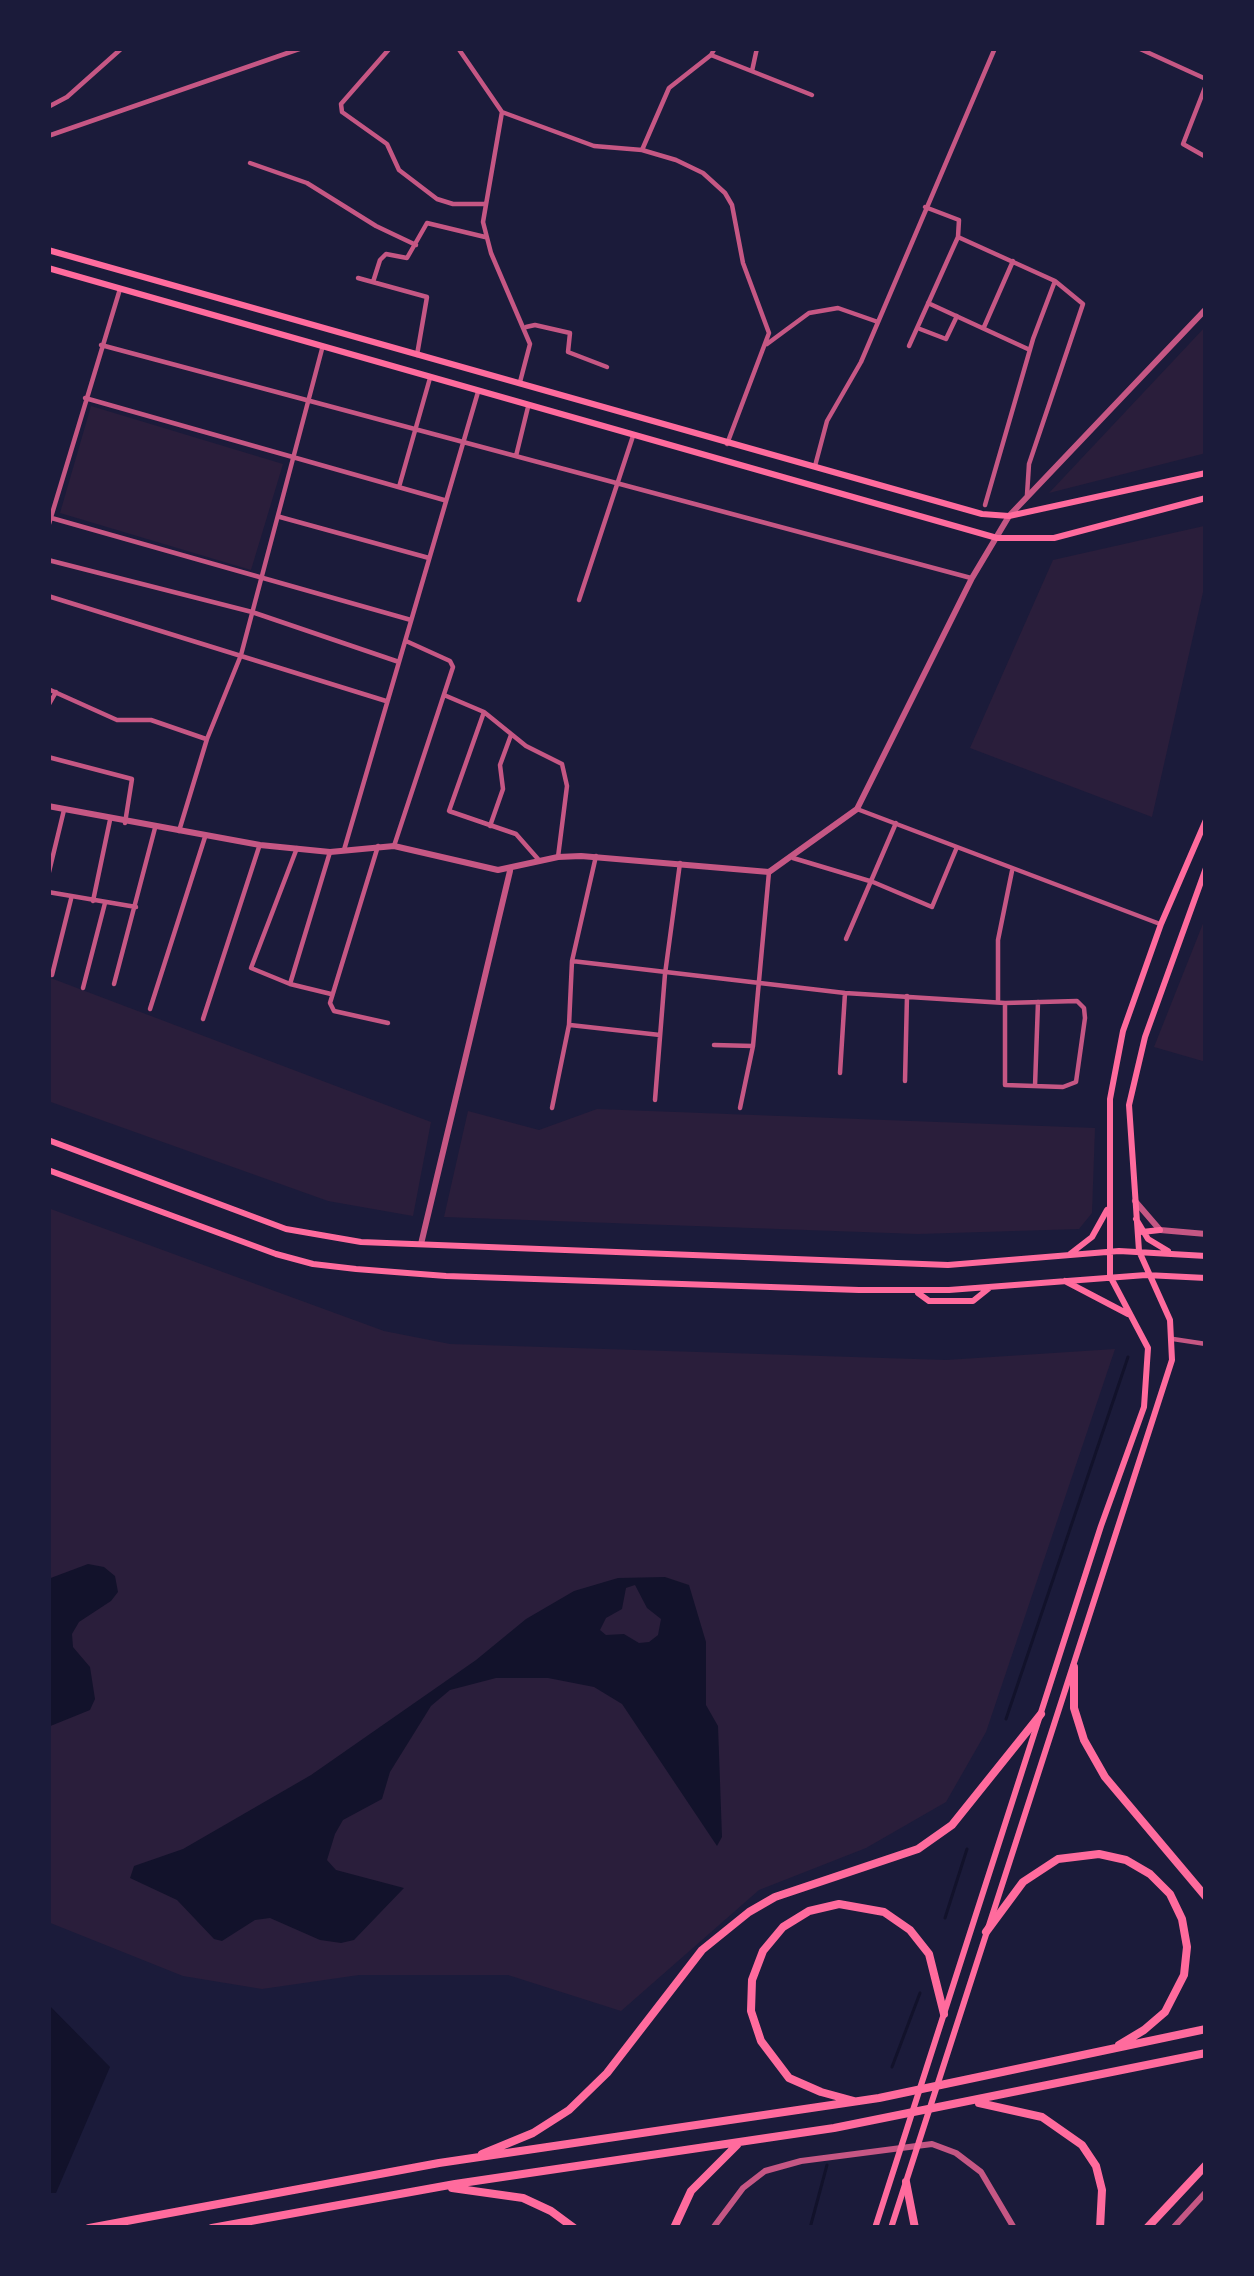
<!DOCTYPE html>
<style>
body{margin:0}
#map{position:relative;width:1254px;height:2276px;overflow:hidden;background:#1b1b3a;font-family:Barlow,sans-serif}
canvas{display:block}
.frame{position:absolute;inset:0;border:51px solid #1b1b3a;pointer-events:none}
</style>
<div id="map">
<canvas width="1254" height="2276"></canvas>
<div class="frame"></div>
</div>
<script>
const ctx = document.querySelector('canvas').getContext('2d');
ctx.lineJoin = 'round';
function fill(path, color) {
  ctx.fillStyle = color;
  ctx.fill(path, 'evenodd');
}
function shape(rows) {
  const path = new Path2D();
  for (const r of rows) {
    path.moveTo(r[0], r[1]);
    for (let i = 2; i < r.length; i += 2) path.lineTo(r[i], r[i + 1]);
  }
  return path;
}
function strokePath(path, color, width, dash) {
  ctx.strokeStyle = color;
  ctx.lineWidth = width;
  ctx.lineCap = dash ? 'butt' : 'round';
  ctx.setLineDash(dash || []);
  ctx.stroke(path);
}
const green = shape([
 [1206,326,1206,453,1049,493],
 [91,406,283,464,251,570,60,513],
 [1204,526,1206,579,1152,817,970,748,1053,560],
 [1206,916,1206,1062,1154,1047],
 [48,977,431,1122,413,1216,328,1201,48,1101],
 [597,1109,1095,1128,1092,1213,1079,1229,918,1234,444,1217,468,1111,539,1130],
 [48,1208,384,1331,450,1344,946,1360,1115,1349,986,1732,946,1802,866,1848,759,1890,621,2011,508,1975,359,1975,262,1989,183,1976,48,1922]
]);
const water = shape([
 [88,1564,104,1567,115,1576,118,1592,111,1601,79,1622,72,1634,73,1647,90,1667,95,1699,90,1710,48,1727,48,1579],
 [665,1577,689,1585,706,1642,706,1705,718,1726,722,1837,717,1846,622,1704,594,1687,548,1678,496,1678,450,1690,431,1706,390,1772,382,1799,343,1820,335,1834,327,1860,336,1870,404,1888,354,1940,341,1943,320,1940,270,1918,255,1920,222,1941,214,1939,177,1900,130,1878,134,1866,183,1849,311,1775,476,1660,526,1619,574,1591,618,1578],
 [635,1585,647,1608,661,1619,658,1635,649,1642,639,1643,624,1634,606,1635,600,1630,606,1618,622,1609,626,1588],
 [48,2004,110,2067,56,2193,48,2193]
]);
const stream = shape([
 [1006,1719,1128,1357],
 [945,1918,967,1849],
 [892,2067,920,1993],
 [810,2228,827,2165]
]);
const minor = shape([
 [390,48,341,104,342,112,387,144,399,170,437,199,453,204,484,204],
 [458,48,502,112,483,222,491,253,530,344,520,382],
 [1138,48,1206,79],
 [711,55,812,95],
 [752,71,757,48],
 [1206,85,1183,144,1206,157],
 [48,107,67,97,122,48],
 [502,112,594,146,642,150,676,160,703,173,725,193,732,205,743,263,769,333,727,444],
 [48,136,302,48],
 [642,150,669,88,711,55,715,48],
 [250,163,307,183,376,226,416,245],
 [925,207,959,220,958,237],
 [358,278,427,297,417,355],
 [373,282,380,260,386,254,407,258,427,223,485,237],
 [928,303,1030,350],
 [526,327,535,325,570,333,568,352,607,367],
 [984,327,1013,261],
 [920,329,946,339,957,316],
 [767,344,809,313,838,308,878,322],
 [101,345,971,578],
 [909,346,958,237,1055,281,1083,304,1029,464,1027,495],
 [85,398,444,500],
 [516,456,528,407],
 [815,466,827,421,861,362,995,48],
 [399,487,430,378],
 [985,505,1033,339,1055,281],
 [48,517,411,620],
 [280,517,429,558],
 [48,527,120,289],
 [48,560,252,612,399,662],
 [48,596,386,701],
 [579,600,633,436],
 [48,689,117,720,151,720,206,739],
 [444,695,484,712,526,746,562,764,567,786,558,857],
 [48,706,56,692],
 [484,712,449,811,516,834,538,859],
 [48,757,132,779,125,823],
 [857,809,1160,924],
 [490,826,503,789,500,765,511,735],
 [179,831,207,739,241,655,322,349],
 [378,846,330,1003,334,1011,388,1023],
 [394,846,453,667,450,661,406,641],
 [344,850,478,392],
 [330,852,290,984,331,994],
 [793,858,873,882,932,907,957,847],
 [48,876,64,810],
 [48,892,136,907],
 [93,901,110,820],
 [846,939,896,823],
 [572,961,845,993,1005,1003,1077,1001,1084,1008,1085,1018,1076,1082,1063,1087,1005,1085,1005,1003],
 [52,975,71,899],
 [114,984,155,828],
 [290,984,251,968,297,848],
 [83,988,105,903],
 [998,1002,998,940,1012,871],
 [150,1009,205,837],
 [203,1019,259,847],
 [570,1025,660,1035],
 [714,1045,753,1046],
 [840,1073,845,993],
 [905,1081,907,996],
 [1035,1086,1038,1002],
 [655,1100,665,974,680,863],
 [552,1108,569,1025,572,961,596,856],
 [740,1108,753,1046,769,872],
 [1173,1339,1206,1344]
]);
const tertiary = shape([
 [48,806,260,845,330,852,394,846,498,870,558,857,581,856,769,872,857,809,972,578,1009,516,1206,309],
 [1135,1201,1160,1230,1206,1234],
 [421,1244,510,871],
 [713,2228,743,2188,765,2171,801,2161,932,2144,956,2153,981,2172,1014,2228],
 [1173,2228,1206,2192]
]);
const secondary = shape([
 [48,250,982,514,1009,516,1206,473],
 [48,268,997,538,1054,538,1206,498],
 [48,1140,286,1229,361,1242,948,1265,1119,1251,1206,1256],
 [48,1170,276,1254,313,1264,356,1269,446,1276,859,1290,949,1290,1146,1275,1206,1278],
 [1136,1219,1148,1239,1168,1251],
 [1142,1232,1160,1230],
 [1070,1254,1092,1237,1107,1210],
 [1065,1281,1128,1314],
 [918,1293,929,1301,973,1301,988,1289],
 [875,2228,1101,1526,1144,1407,1148,1348,1110,1276,1110,1099,1123,1031,1161,924,1206,820],
 [891,2228,1172,1360,1170,1320,1139,1251,1129,1105,1145,1037,1206,868]
]);
const trunk = shape([
 [1074,1667,1074,1708,1084,1740,1105,1777,1206,1897],
 [986,1932,1023,1882,1058,1859,1099,1854,1126,1860,1150,1874,1170,1894,1182,1919,1187,1947,1184,1975,1165,2012,1144,2030,1119,2045],
 [854,2101,821,2092,789,2078,761,2041,751,2011,752,1980,763,1951,783,1927,809,1911,839,1904,884,1912,910,1930,929,1954,944,2014],
 [979,2103,1042,2117,1082,2145,1096,2166,1102,2190,1100,2228],
 [482,2154,533,2133,569,2110,607,2073,702,1950,749,1912,775,1897,918,1849,952,1825,1041,1714],
 [906,2182,915,2228],
 [452,2188,523,2198,551,2211,574,2228],
 [89,2228,439,2163,879,2098,1206,2029],
 [212,2228,455,2184,834,2128,1206,2053],
 [674,2228,691,2191,737,2145],
 [1147,2228,1206,2165]
]);
fill(green, '#2a1e3b');
fill(water, '#12122b');
strokePath(stream, '#12122b', 3);
strokePath(minor, '#c65784', 4.5);
strokePath(tertiary, '#c65784', 6);
strokePath(secondary, '#ff6b9d', 6);
strokePath(trunk, '#ff6b9d', 8);
</script>
